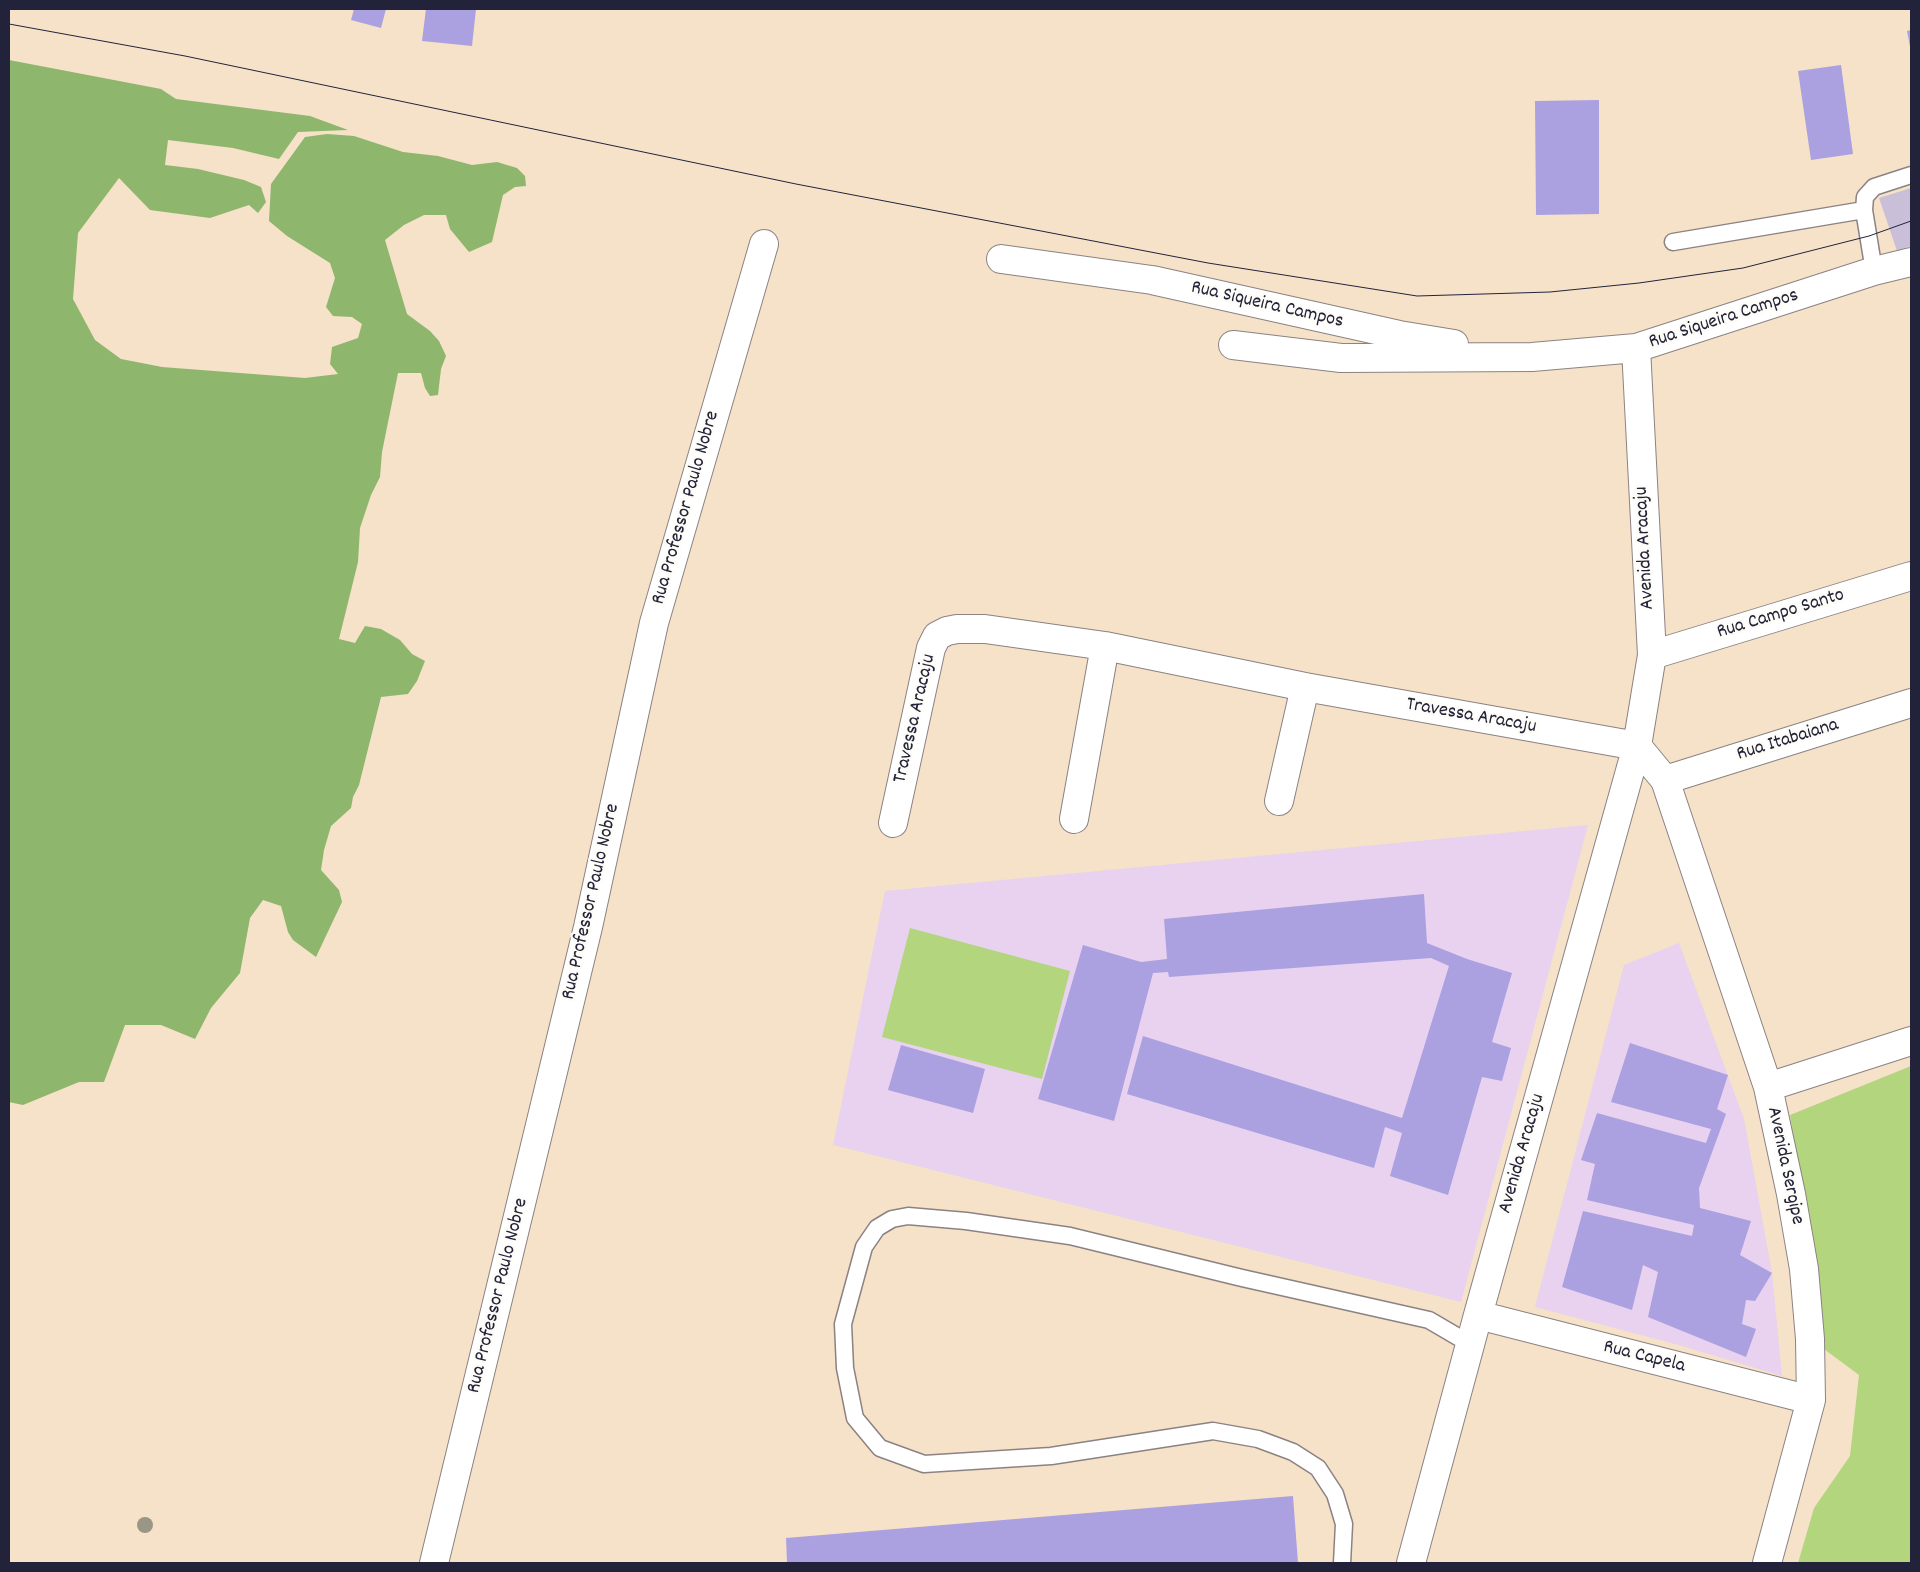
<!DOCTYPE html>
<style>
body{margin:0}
#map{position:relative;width:1920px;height:1572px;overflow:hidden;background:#f5e2c8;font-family:Dekko,sans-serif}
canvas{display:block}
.frame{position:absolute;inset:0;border:10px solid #22223b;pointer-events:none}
</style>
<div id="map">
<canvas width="1920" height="1572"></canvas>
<div class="frame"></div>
</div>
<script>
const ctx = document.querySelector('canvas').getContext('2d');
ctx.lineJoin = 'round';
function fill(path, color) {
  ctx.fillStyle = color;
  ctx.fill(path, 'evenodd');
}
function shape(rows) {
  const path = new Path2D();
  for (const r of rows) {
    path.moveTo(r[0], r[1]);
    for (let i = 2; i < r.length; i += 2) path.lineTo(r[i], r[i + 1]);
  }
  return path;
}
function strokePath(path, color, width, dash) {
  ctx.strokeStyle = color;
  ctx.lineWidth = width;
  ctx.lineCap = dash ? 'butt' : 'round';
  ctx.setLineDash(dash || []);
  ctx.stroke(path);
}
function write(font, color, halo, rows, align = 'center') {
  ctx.font = font + ' Dekko,sans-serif';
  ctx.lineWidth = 5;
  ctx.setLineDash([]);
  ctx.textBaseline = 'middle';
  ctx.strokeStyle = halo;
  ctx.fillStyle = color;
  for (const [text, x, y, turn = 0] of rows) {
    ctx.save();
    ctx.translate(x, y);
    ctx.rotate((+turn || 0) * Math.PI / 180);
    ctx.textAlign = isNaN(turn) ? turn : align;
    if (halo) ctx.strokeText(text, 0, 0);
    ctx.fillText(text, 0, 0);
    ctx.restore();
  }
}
const built = shape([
 [1588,825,1461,1302,833,1145,885,891],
 [1679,943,1744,1119,1772,1273,1782,1376,1675,1344,1535,1307,1624,965]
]);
const industrial = shape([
 [1911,188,1911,246,1897,251,1879,198]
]);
const green = shape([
 [910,928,1070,971,1042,1079,882,1037],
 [1911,1066,1911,1563,1798,1563,1814,1508,1850,1456,1859,1375,1824,1349,1790,1115]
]);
const forest = shape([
 [9,60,161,89,176,99,310,116,348,130,298,132,279,159,233,148,168,140,165,165,198,169,244,180,261,187,266,202,258,213,249,205,210,218,150,210,119,178,78,233,73,299,95,340,121,359,162,367,305,378,338,374,330,364,332,347,358,338,362,324,352,317,333,316,326,307,335,278,330,263,287,236,269,221,271,184,305,137,327,134,354,136,403,152,438,156,472,165,497,162,517,168,525,176,526,186,515,187,503,195,492,242,469,252,450,229,446,215,424,215,404,225,385,240,407,314,430,331,439,341,446,356,441,369,438,395,430,396,425,388,421,373,398,373,382,452,380,477,371,495,360,528,358,562,339,639,355,643,365,626,381,629,400,640,412,654,425,661,417,681,408,694,381,697,359,785,353,797,351,808,331,826,324,850,321,870,339,890,342,902,316,957,293,940,288,932,281,906,263,900,250,918,240,973,211,1008,195,1039,161,1025,125,1025,104,1082,79,1082,23,1105,9,1102]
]);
const building = shape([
 [354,9,386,9,381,28,351,20],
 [426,9,476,9,472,46,422,41],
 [1911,30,1911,47,1910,47,1907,31],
 [1841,65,1853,154,1811,160,1798,71],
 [1599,100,1599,214,1536,215,1535,101],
 [1424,894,1427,943,1467,959,1512,973,1492,1042,1511,1048,1502,1081,1482,1077,1448,1195,1390,1176,1402,1133,1385,1127,1374,1168,1127,1094,1143,1036,1402,1118,1449,966,1431,958,1169,977,1168,972,1153,973,1114,1121,1038,1099,1083,945,1141,962,1167,959,1164,919],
 [1630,1043,1728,1075,1717,1109,1726,1114,1699,1188,1700,1208,1751,1221,1740,1255,1772,1273,1755,1301,1746,1300,1742,1324,1756,1329,1746,1357,1648,1317,1658,1272,1643,1265,1632,1310,1562,1287,1583,1211,1692,1236,1694,1225,1587,1200,1595,1164,1581,1160,1597,1113,1706,1143,1711,1129,1611,1102],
 [901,1045,985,1069,973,1113,888,1090],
 [1293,1496,1298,1563,787,1563,786,1538]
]);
const service = shape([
 [1673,242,1864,210],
 [1874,271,1864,210,1865,197,1874,187,1911,175],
 [1342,1563,1344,1524,1335,1494,1318,1468,1293,1452,1258,1439,1213,1431,1051,1456,924,1464,880,1448,855,1418,845,1368,843,1324,864,1247,877,1228,892,1219,908,1216,966,1221,1070,1236,1242,1278,1429,1320,1470,1344]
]);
const minor = shape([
 [1001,259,1152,280,1399,335,1454,344],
 [1233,345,1341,358,1532,357,1636,348,1874,271,1911,262],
 [1652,655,1911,576],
 [1637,746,1665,780,1768,1087,1791,1194,1804,1269,1810,1339,1811,1400,1767,1563],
 [1665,780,1911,703],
 [1279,801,1305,687],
 [1074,819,1105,646],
 [893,823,931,648,937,636,947,631,957,629,985,629,1105,646,1305,687,1637,746],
 [1768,1087,1911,1041],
 [1478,1315,1811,1400],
 [434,1563,588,927,654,623,764,244],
 [1411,1563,1478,1315,1637,746,1652,655,1636,348]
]);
const tram = shape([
 [9,24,185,56,796,184,1208,263,1417,296,1550,292,1639,283,1743,268,1869,236,1911,221]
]);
const trees = [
 [145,1525]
];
const streetNames = [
 ["Rua Siqueira Campos",1267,306,13],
 ["Rua Siqueira Campos",1724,320,-18],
 ["Rua Professor Paulo Nobre",687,508,-74],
 ["Avenida Aracaju",1646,548,-93],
 ["Rua Campo Santo",1781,615,-17],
 ["Travessa Aracaju",1471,717,10],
 ["Travessa Aracaju",916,719,-77],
 ["Rua Itabaiana",1788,741,-17],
 ["Rua Professor Paulo Nobre",592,902,-77],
 ["Avenida Aracaju",1523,1154,-74],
 ["Avenida Sergipe",1784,1166,78],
 ["Rua Professor Paulo Nobre",499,1296,-76],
 ["Rua Capela",1644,1358,14]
];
fill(built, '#e8d2ef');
fill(industrial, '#c9bfd8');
fill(green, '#b3d57e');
fill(forest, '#8eb66d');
fill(building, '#aba0e0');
strokePath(service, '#8c8282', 19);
strokePath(minor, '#8c8282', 30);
strokePath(service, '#fff', 16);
strokePath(minor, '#fff', 28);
strokePath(tram, '#22223b', 1);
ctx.fillStyle = '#999685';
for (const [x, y] of trees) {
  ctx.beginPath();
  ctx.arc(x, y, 8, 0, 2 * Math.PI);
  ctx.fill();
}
write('20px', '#22223b', '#fdfcf7', streetNames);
</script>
